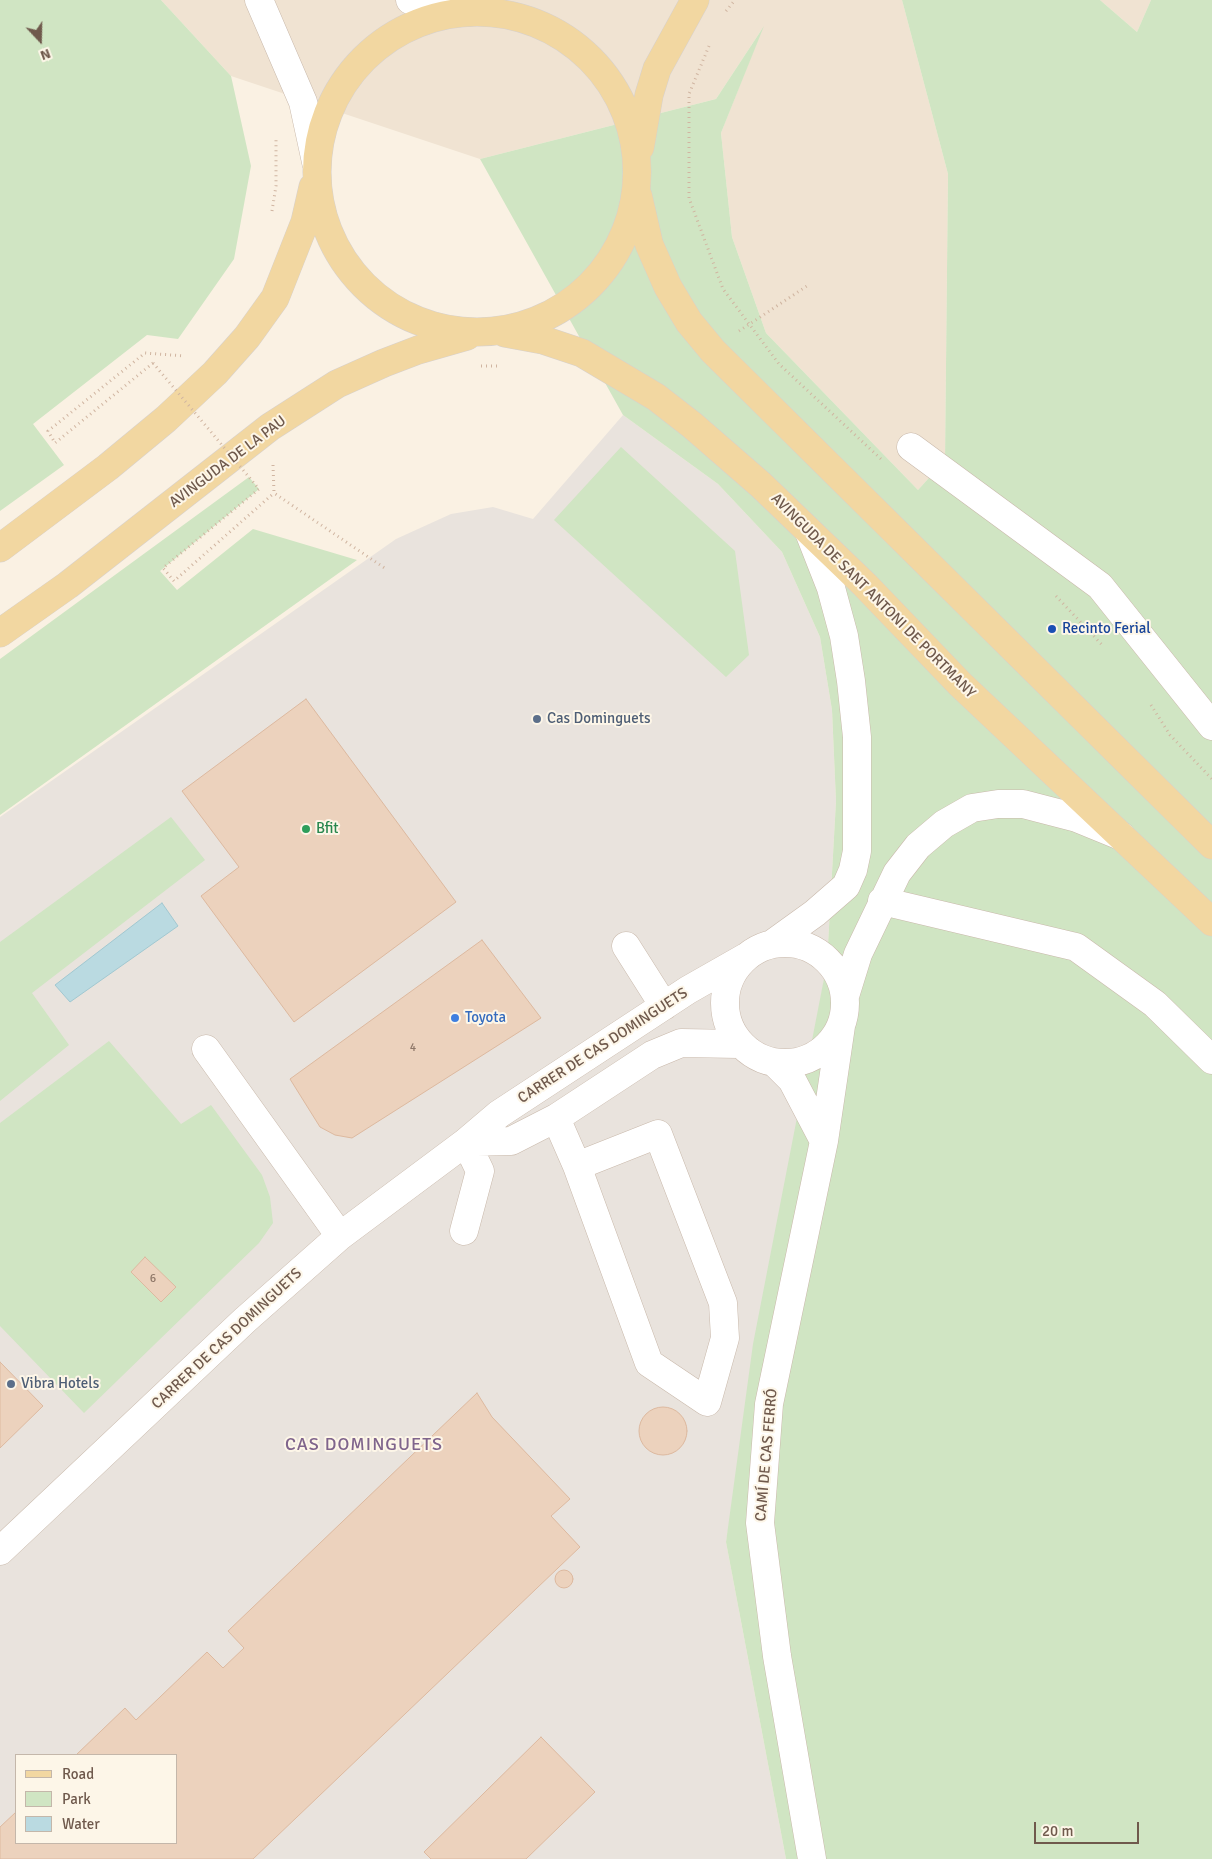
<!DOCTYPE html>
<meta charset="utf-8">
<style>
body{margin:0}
#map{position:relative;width:1212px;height:1859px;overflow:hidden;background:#faf1e3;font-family:Signika,sans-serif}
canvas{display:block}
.legend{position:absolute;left:15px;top:1754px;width:162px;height:90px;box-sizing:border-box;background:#fdf6e8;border:1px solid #c4b7aa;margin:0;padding:6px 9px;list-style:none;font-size:15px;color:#6f594c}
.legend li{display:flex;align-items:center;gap:10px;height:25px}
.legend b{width:25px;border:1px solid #c4b7aa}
.north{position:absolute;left:15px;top:15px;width:50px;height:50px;-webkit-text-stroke:4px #fdf6e8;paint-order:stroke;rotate:159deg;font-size:14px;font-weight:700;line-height:20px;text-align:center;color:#6f594c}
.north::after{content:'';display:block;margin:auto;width:18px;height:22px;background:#6f594c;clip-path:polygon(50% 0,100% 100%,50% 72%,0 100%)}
.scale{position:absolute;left:1034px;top:1822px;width:105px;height:22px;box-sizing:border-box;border:2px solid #6f594c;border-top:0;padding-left:6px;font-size:15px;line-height:18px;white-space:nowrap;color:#6f594c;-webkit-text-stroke:4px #fdf6e8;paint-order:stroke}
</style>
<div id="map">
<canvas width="1212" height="1859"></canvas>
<ul class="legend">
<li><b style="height:6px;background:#f2d7a1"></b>Road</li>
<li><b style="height:14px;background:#d0e5c3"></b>Park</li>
<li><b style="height:14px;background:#badae1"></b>Water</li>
</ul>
<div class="north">N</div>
<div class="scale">20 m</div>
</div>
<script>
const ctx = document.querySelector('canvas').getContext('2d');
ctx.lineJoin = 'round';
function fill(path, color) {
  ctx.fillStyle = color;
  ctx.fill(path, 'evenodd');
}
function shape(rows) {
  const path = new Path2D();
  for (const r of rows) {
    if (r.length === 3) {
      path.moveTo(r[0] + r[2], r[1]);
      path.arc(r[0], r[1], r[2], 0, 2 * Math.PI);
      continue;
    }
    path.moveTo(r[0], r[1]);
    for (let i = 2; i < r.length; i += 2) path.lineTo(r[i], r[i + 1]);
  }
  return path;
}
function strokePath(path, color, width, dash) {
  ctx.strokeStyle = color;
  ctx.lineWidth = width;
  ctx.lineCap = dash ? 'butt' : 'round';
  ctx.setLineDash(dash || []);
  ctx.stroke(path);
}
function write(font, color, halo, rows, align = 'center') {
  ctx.font = font + ' Signika,sans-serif';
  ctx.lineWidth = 4;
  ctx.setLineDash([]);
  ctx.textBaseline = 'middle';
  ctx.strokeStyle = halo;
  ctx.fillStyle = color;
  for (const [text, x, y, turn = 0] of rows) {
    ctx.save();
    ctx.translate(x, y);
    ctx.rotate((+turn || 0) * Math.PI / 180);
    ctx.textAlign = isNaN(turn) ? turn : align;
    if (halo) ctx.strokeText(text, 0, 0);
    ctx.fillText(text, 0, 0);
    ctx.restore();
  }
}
const residential = shape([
 [161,0,902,0,948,174,945,460,918,490,766,333,732,237,721,133,762,29,716,99,480,159,231,76],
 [1100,0,1151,0,1137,32]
]);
const industrial = shape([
 [623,415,718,484,782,552,820,637,832,710,836,801,827,963,726,1542,786,1859,0,1859,0,817,396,539,451,514,493,507,533,519],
 [16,1755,176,1755,176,1843,16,1843]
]);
const green = shape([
 [0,0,161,0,231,76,251,166,234,259,178,339,147,335,33,424,64,465,0,511],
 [902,0,1100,0,1137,32,1151,0,1212,0,1212,1859,786,1859,726,1542,753,1344,827,963,836,801,832,710,820,637,782,552,718,484,623,415,480,159,716,99,764,26,721,133,732,237,766,333,918,490,945,460,948,174],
 [621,447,735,551,749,655,726,677,554,520],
 [249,477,259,489,160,571,177,590,253,529,357,560,0,815,0,659],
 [171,817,205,860,32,993,69,1045,0,1101,0,942],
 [109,1041,181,1124,211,1105,262,1175,270,1197,273,1223,259,1243,84,1413,0,1326,0,1123]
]);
const water = shape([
 [162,903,178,926,70,1002,55,985,162,903]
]);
const building = shape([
 [306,699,456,902,294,1022,201,896,239,867,182,791,306,699],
 [482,940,541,1018,352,1138,335,1135,320,1127,290,1079,482,940],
 [145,1257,176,1287,161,1302,131,1272,145,1257],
 [0,1362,43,1406,0,1448,0,1362],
 [477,1393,492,1417,570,1499,551,1516,580,1547,253,1859,0,1859,0,1827,16,1812,16,1843,176,1843,176,1755,76,1755,125,1708,136,1720,207,1652,223,1668,244,1648,228,1631,477,1393],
 [663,1431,24],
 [564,1579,9],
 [541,1737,595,1792,526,1859,431,1859,424,1852,541,1737]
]);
const path = shape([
 [726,11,735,0],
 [709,46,689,94,689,198,723,289,779,364,881,459],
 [272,211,276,186,276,140],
 [739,331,807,286],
 [153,363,55,443,48,431,145,353,185,356],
 [481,366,497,366],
 [273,465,274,493,386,569],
 [1056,596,1103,646],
 [1151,705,1170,735,1212,779]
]);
const minor = shape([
 [259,0,303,102,316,162],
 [410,0,470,12],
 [911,447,1100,586,1212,726],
 [882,901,1076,947,1155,1004,1212,1060],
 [785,1003,60],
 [772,944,815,913,846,886,853,870,857,851,857,737,851,681,844,636,831,588,809,532],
 [626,946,664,1006],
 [845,996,858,954,897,873,918,846,944,824,972,808,998,804,1023,804,1077,818,1121,836],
 [206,1049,340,1236],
 [776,1064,792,1080,824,1141],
 [556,1118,577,1166,649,1363,707,1402,725,1338,723,1303,658,1134,577,1166],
 [466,1142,511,1141,556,1118,652,1055,681,1043,739,1044],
 [464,1231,480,1171,466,1142],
 [0,1551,245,1320,340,1236,466,1142,499,1114,688,990,746,957],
 [812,1859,777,1656,760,1523,769,1404,824,1141,841,1026]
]);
const major = shape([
 [477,172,160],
 [640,147,649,95,657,69,695,0],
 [638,196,649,244,668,287,689,322,713,351,1212,845],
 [505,333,543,340,582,353,656,397,692,425,761,485,865,585,960,684,1212,922],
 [0,548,108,467,166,419,215,373,247,337,275,298,305,222,313,187],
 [0,633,68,585,270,427,337,384,384,363,418,350,467,336]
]);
const pathBridge = shape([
 [153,363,259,489,163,568,174,581,274,493]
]);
const markers = [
 [1052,629,5,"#1a4fb4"],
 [537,719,5,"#5c6f8a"],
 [306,829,5,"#2e9e5b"],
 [455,1018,5,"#3f7fe0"],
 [11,1384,5,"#5c6f8a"]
];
const numberNames = [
 ["4",413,1048],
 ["6",153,1279]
];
const streetNames = [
 ["AVINGUDA DE LA PAU",228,462,-37],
 ["AVINGUDA DE SANT ANTONI DE PORTMANY",873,596,45],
 ["CARRER DE CAS DOMINGUETS",603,1046,-33],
 ["CARRER DE CAS DOMINGUETS",227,1339,-43],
 ["CAMÍ DE CAS FERRÓ",767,1455,-85]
];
const transitNames = [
 ["Recinto Ferial",1062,629]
];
const serviceNames = [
 ["Cas Dominguets",547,719],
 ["Vibra Hotels",21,1384]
];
const leisureNames = [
 ["Bfit",316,829]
];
const shopNames = [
 ["Toyota",465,1018]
];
const quarterNames = [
 ["CAS DOMINGUETS",364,1445]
];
fill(residential, '#f0e3d2');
fill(industrial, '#e9e3dd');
fill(green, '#d0e5c3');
fill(water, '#badae1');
strokePath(water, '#a1c8d1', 1);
fill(building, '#ecd2bd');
strokePath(building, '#ddb99f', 1);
strokePath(minor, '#c9b9ab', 29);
strokePath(major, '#d7d1cd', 29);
strokePath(path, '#d0b5a1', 3, [1, 4]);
strokePath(minor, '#fff', 28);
strokePath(major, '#f2d7a1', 28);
strokePath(pathBridge, '#d0b5a1', 3, [1, 4]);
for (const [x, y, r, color] of markers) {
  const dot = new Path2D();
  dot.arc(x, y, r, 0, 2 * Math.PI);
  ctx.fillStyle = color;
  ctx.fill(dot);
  strokePath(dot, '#fdf6e8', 2);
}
write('12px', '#8e7768', null, numberNames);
write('15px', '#6f594c', '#fdf6e8', streetNames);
write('15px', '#164399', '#fdf6e8', transitNames, 'left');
write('15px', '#4e5e75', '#fdf6e8', serviceNames, 'left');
write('15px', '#27864d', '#fdf6e8', leisureNames, 'left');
write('15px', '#366cbe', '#fdf6e8', shopNames, 'left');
ctx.letterSpacing = '1px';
write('18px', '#7f648c', '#fdf6e8', quarterNames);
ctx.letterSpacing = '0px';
</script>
